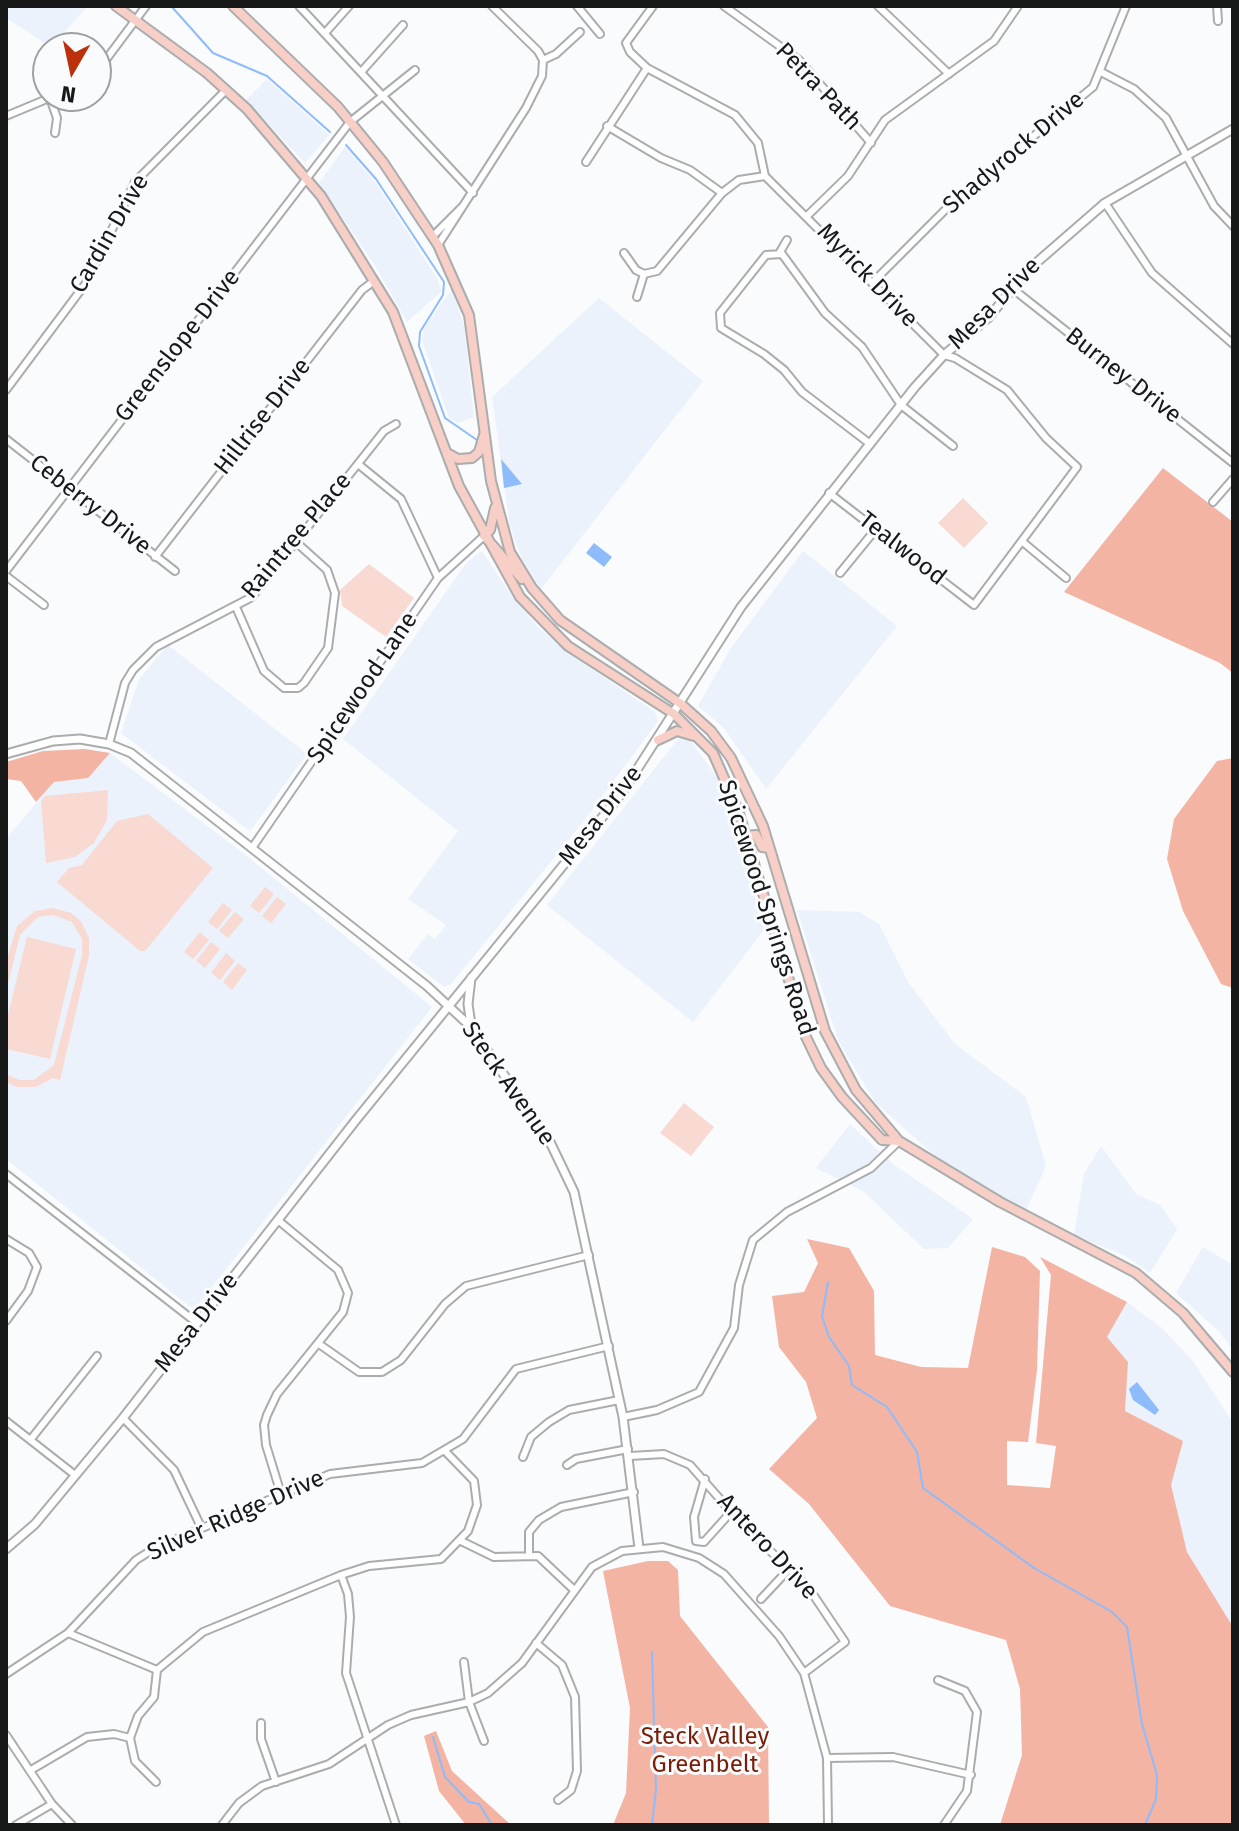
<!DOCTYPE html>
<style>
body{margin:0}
#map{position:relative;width:1239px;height:1831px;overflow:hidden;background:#f9fbfd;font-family:"Fira Sans",sans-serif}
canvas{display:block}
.frame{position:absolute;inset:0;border:8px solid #171818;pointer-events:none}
.north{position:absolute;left:32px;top:32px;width:80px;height:80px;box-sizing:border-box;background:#f9fbfd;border:2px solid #9fa0a1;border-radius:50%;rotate:189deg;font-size:22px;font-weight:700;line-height:32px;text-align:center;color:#171818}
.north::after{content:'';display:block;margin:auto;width:28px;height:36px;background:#bb310c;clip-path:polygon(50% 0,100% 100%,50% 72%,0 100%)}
</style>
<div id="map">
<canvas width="1239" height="1831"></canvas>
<div class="frame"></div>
<div class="north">N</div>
</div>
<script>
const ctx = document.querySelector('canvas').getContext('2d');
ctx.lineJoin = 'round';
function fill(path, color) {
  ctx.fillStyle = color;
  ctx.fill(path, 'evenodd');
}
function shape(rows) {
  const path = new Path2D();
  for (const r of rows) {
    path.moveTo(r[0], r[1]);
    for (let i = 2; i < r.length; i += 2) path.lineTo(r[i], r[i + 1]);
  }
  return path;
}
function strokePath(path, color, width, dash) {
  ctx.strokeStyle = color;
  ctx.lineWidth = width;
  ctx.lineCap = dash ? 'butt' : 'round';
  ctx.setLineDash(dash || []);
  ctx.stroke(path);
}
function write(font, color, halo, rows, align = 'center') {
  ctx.font = font + ' "Fira Sans",sans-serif';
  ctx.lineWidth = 6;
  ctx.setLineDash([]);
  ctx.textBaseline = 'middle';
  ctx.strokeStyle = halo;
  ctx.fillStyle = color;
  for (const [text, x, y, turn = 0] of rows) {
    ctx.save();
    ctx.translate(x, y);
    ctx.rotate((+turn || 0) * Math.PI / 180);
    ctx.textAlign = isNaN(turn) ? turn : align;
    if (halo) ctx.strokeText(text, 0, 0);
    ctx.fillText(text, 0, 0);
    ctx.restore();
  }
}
const built = shape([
 [8,6,88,6,51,47,6,18],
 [267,79,329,135,305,163,246,100],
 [345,147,375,182,438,280,441,292,407,322,376,267,319,183],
 [452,289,464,326,474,417,458,423,449,418,422,340,424,328],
 [599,298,703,381,541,589,522,559,510,527,492,397],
 [482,551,513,598,539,628,568,653,655,712,658,721,584,821,451,984,444,987,408,959,428,934,435,939,446,925,408,899,458,831,343,739,467,562],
 [803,551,897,626,766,789,724,728,698,706,731,648],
 [168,645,307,754,250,831,121,733,139,679],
 [678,739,689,739,725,788,764,930,693,1022,547,905],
 [110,753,243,853,432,1007,194,1310,6,1159,6,839,54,782,88,778],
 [797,910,859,912,879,924,908,982,955,1044,1026,1097,1046,1166,1023,1217,970,1187,875,1102,838,1040],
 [850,1124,893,1164,973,1219,948,1248,924,1249,863,1191,816,1168],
 [1101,1146,1136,1194,1160,1205,1177,1229,1150,1273,1124,1255,1074,1235,1084,1174],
 [1203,1247,1233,1265,1233,1350,1220,1332,1176,1293],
 [1127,1302,1162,1328,1192,1360,1233,1423,1233,1627,1187,1552,1171,1485,1183,1441,1125,1411,1128,1362,1107,1337]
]);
const green = shape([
 [963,498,988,523,964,548,938,523],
 [369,564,414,598,386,637,342,606,340,590],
 [108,790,107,820,94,843,75,857,46,863,41,801,45,796],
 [148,814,213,868,145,951,140,951,57,882,69,868,82,865,117,821],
 [265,887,274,894,259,913,250,906],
 [277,897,286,904,271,923,262,916],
 [223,903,232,910,217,929,208,922],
 [53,908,71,913,81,921,89,938,89,956,60,1080,53,1078,36,1087,17,1087,6,1082,6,1074,19,1080,34,1080,54,1065,82,955,82,939,72,922,53,915,38,917,20,935,6,992,6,962,17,926,35,911],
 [235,912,244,919,228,938,219,931],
 [200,932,209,940,193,959,184,952],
 [27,937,76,949,50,1059,6,1049,6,1023],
 [211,942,220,949,205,968,196,961],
 [226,953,235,961,220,980,211,973],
 [238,963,247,970,232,990,223,982],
 [684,1103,714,1127,691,1156,660,1133]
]);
const forest = shape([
 [1163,468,1233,522,1233,673,1220,663,1064,592],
 [85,749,110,753,88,778,54,782,36,802,21,781,6,779,6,762,43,751],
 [1233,758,1233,988,1221,984,1183,911,1167,859,1174,819,1217,761],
 [807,1239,849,1248,874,1291,875,1355,921,1367,968,1368,992,1247,1025,1257,1040,1271,1037,1370,1028,1442,1007,1441,1007,1485,1050,1488,1056,1446,1036,1443,1051,1275,1040,1257,1127,1302,1107,1337,1128,1362,1125,1411,1183,1441,1171,1485,1187,1552,1233,1627,1233,1825,1000,1825,1022,1755,1020,1689,1006,1640,890,1606,809,1504,769,1469,817,1418,806,1382,779,1347,772,1296,804,1292,818,1263],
 [648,1561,668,1561,678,1570,680,1616,768,1727,769,1825,613,1825,626,1793,630,1708,603,1571],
 [436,1731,452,1771,511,1825,466,1825,439,1791,424,1736]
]);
const water = shape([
 [501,459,522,484,504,488],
 [594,543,612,557,604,567,586,553],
 [1137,1382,1159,1410,1155,1415,1133,1400,1129,1389]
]);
const stream = shape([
 [172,7,213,53,267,76,330,132],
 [346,145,376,179,444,282,443,295,420,332,419,346,445,418,477,440],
 [828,1282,822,1316,829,1337,849,1366,852,1385,887,1407,917,1452,923,1488,1034,1568,1112,1612,1127,1627,1142,1724,1157,1775,1156,1799,1145,1825],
 [652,1652,656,1789,652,1825],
 [433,1737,445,1777,469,1802,479,1804,492,1825]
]);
const minor = shape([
 [299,6,473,193],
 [577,6,600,34],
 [653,6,626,43,630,52,647,68,735,115,758,143,765,176],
 [724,6,799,60,871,143],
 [878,6,949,74],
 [1217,6,1218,21],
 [325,33,349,6],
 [543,60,556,54,580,32],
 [362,71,403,25],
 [1101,72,1134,89,1166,118,1214,206,1233,226],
 [96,73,146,6],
 [50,98,57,118,55,133],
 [6,116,54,96],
 [607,126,661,158,690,170,722,193],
 [586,162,647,68],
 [1105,203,1152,273,1233,344],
 [808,215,848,176,885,120,994,41,1018,6],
 [432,237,462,207],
 [438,245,526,108,542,76,543,60,538,51,492,6],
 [780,252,787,240],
 [624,253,636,270,644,274,657,271,722,193,739,180,765,176,944,355,955,358,1007,390,1046,438,1077,467,974,605,829,493],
 [873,282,949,206,1093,87,1126,6],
 [1013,289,1233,463],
 [637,297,644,274],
 [6,390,86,283,135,182,226,90],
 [6,439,175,571],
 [869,443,802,392,784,370,764,354,721,328,720,313,766,255,782,254,825,313,862,347,901,405,953,446],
 [358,464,401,499,438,578],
 [1213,502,1233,479],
 [1024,543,1066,578],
 [155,557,362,290,374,281],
 [6,571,350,122,415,70],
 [840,573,876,529],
 [6,576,44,605],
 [236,607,264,671,284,688,298,688,304,683,328,648,335,593,327,570,297,543],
 [109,744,125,683,133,670,156,647,252,597,384,431,396,424],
 [252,848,438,578,484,536],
 [6,1174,197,1323],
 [279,1221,338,1270,348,1293,343,1312,277,1394,267,1415,264,1425,266,1445,281,1494],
 [6,1239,29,1253,37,1267,28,1291,6,1321],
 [319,1344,359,1372,382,1372,401,1360,445,1304,466,1286,589,1255],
 [623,1417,657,1410,699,1392,734,1328,739,1285,753,1240,787,1212,871,1168,899,1141],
 [123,1418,174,1470,201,1527],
 [6,1421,75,1475],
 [31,1439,97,1356],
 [630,1456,664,1454,690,1465,741,1523,808,1587,845,1642,804,1673],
 [523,1457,531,1437,549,1422,569,1410,619,1400],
 [567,1465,576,1459,628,1449],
 [705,1479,694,1517,696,1541,704,1542,731,1512],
 [461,1541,494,1557,538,1556,573,1589],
 [529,1556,529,1532,539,1520,561,1507,634,1492],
 [341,1575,348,1594,350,1617,346,1673,396,1825],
 [761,1599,790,1568],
 [68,1633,157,1670,203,1632,341,1575,369,1566,441,1559,468,1531,477,1505,474,1481,445,1451],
 [536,1643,562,1665,575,1697,577,1771,571,1790,558,1800],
 [464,1662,469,1702,484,1741],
 [6,1674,68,1633,136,1560,155,1548,330,1474,422,1463,463,1439,516,1369,609,1346],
 [938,1680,965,1691,977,1712,967,1791,944,1825],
 [261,1723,261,1739,276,1782],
 [6,1735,52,1804,72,1825],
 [827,1758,893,1757,971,1775],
 [31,1770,87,1737,114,1734,130,1738],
 [156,1782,135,1761,130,1738,138,1716,154,1697,157,1670],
 [16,1825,52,1804],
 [222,1825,239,1803,262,1786,329,1764,388,1725,411,1715,469,1702,488,1693,522,1663,592,1567,622,1551,663,1547,699,1558,724,1574,779,1636,804,1673,827,1758,828,1825]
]);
const tertiary = shape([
 [6,754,53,741,80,739,109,744,131,753,427,986,471,1027,550,1142,574,1192,623,1417,639,1548],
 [471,1025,468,1004,471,978],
 [6,1549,35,1524,123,1418,356,1120,622,793,741,607,915,387,944,355,989,317,1028,270,1105,203,1233,129]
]);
const secondary = shape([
 [116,6,207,73,247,109,321,196,393,312,459,486,520,597,568,646,674,714,713,753,738,810,806,1037,821,1068,842,1097,882,1140,899,1141,1000,1202,1136,1273,1183,1313,1233,1372],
 [233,6,338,107,383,162,438,245,469,315,491,481,510,552,532,588,560,620,681,704,711,731,731,758,763,826,825,1031,856,1090,899,1141],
 [447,453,458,459,472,458,479,452,484,435],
 [484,536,490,530,495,508],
 [487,539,522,579],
 [658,740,677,731,694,736],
 [745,836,756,835,762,847,769,848]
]);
const streetNames = [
 ["Petra Path",818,87,46],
 ["Shadyrock Drive",1014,153,-40],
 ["Cardin Drive",110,234,-60],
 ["Myrick Drive",867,276,46],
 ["Mesa Drive",995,304,-45],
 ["Greenslope Drive",178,346,-52],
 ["Burney Drive",1123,376,38],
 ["Hillrise Drive",263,417,-52],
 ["Ceberry Drive",90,505,38],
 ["Raintree Place",297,536,-50],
 ["Tealwood",902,549,38],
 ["Spicewood Lane",363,688,-56],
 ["Mesa Drive",601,816,-52],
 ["Spicewood Springs Road",766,908,72],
 ["Steck Avenue",508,1084,55],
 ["Mesa Drive",197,1323,-52],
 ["Silver Ridge Drive",236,1516,-24],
 ["Antero Drive",767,1547,47]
];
const parkNames = [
 ["Steck Valley",705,1737],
 ["Greenbelt",705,1765]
];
fill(built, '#ebf2fb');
fill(green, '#f8dad2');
fill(forest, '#f3b4a4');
fill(water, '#8ebcfb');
strokePath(stream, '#8ebcfb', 2);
strokePath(minor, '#aaacae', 10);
strokePath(tertiary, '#aaacae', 11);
strokePath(secondary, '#aaacae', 12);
strokePath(minor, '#fff', 6);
strokePath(tertiary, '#fff', 7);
strokePath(secondary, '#f7cfc6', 8);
write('24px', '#171818', '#f9fbfd', streetNames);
write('24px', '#771e07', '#f9fbfd', parkNames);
</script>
